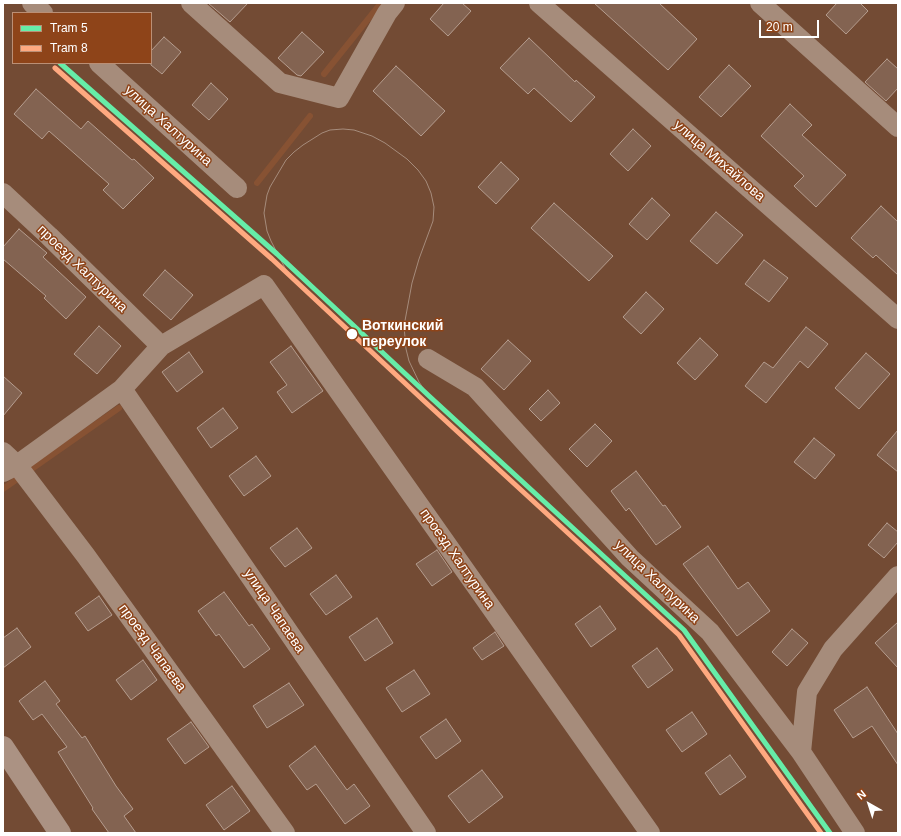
<!DOCTYPE html>
<meta charset="utf-8">
<style>
body{margin:0}
#map{position:relative;width:901px;height:836px;overflow:hidden;background:#734b34;font-family:Arial,sans-serif}
canvas{display:block}
.frame{position:absolute;inset:0;border:4px solid #fff;pointer-events:none}
.legend{position:absolute;left:12px;top:12px;width:140px;height:52px;box-sizing:border-box;background:#8e4419;border:1px solid #bb8f75;margin:0;padding:5px 7px;list-style:none;font-size:12px;color:#fff}
.legend li{display:flex;align-items:center;gap:8px;height:20px}
.legend b{width:20px;border:1px solid #bb8f75}
.north{position:absolute;left:849px;top:784px;width:40px;height:40px;-webkit-text-stroke:3px #8e4419;paint-order:stroke;rotate:321deg;font-size:11px;font-weight:700;line-height:16px;text-align:center;color:#fff}
.north::after{content:'';display:block;margin:auto;width:14px;height:18px;background:#fff;clip-path:polygon(50% 0,100% 100%,50% 72%,0 100%)}
.scale{position:absolute;left:759px;top:20px;width:60px;height:18px;box-sizing:border-box;border:2px solid #fff;border-top:0;padding-left:5px;font-size:12px;line-height:14px;white-space:nowrap;color:#fff;-webkit-text-stroke:3px #8e4419;paint-order:stroke}
</style>
<div id="map">
<canvas width="901" height="836"></canvas>
<div class="frame"></div>
<ul class="legend">
<li><b style="height:5px;background:#66eda8"></b>Tram 5</li>
<li><b style="height:5px;background:#ffa980"></b>Tram 8</li>
</ul>
<div class="north">N</div>
<div class="scale">20 m</div>
</div>
<script>
const ctx = document.querySelector('canvas').getContext('2d');
ctx.lineJoin = 'round';
function shape(rows) {
  const path = new Path2D();
  for (const r of rows) {
    path.moveTo(r[0], r[1]);
    for (let i = 2; i < r.length; i += 2) path.lineTo(r[i], r[i + 1]);
  }
  return path;
}
function strokePath(path, color, width, dash) {
  ctx.strokeStyle = color;
  ctx.lineWidth = width;
  ctx.lineCap = dash ? 'butt' : 'round';
  ctx.setLineDash(dash || []);
  ctx.stroke(path);
}
function fill(path, color) {
  ctx.fillStyle = color;
  ctx.fill(path, 'evenodd');
}
function write(font, color, halo, rows, align = 'center') {
  ctx.font = font + ' Arial,sans-serif';
  ctx.lineWidth = 3;
  ctx.setLineDash([]);
  ctx.textBaseline = 'middle';
  ctx.strokeStyle = halo;
  ctx.fillStyle = color;
  for (const [text, x, y, turn = 0] of rows) {
    ctx.save();
    ctx.translate(x, y);
    ctx.rotate((+turn || 0) * Math.PI / 180);
    ctx.textAlign = isNaN(turn) ? turn : align;
    if (halo) ctx.strokeText(text, 0, 0);
    ctx.fillText(text, 0, 0);
    ctx.restore();
  }
}
const stream = shape([
 [324,74,381,3],
 [257,183,310,116],
 [3,489,119,408]
]);
const building = shape([
 [208,3,248,3,230,22,208,3],
 [444,3,462,3,471,11,448,36,430,19,444,3],
 [594,3,659,3,697,39,668,70,594,3],
 [837,3,860,3,868,11,846,34,826,15,837,3],
 [302,32,324,52,301,76,297,75,278,58,302,32],
 [164,37,181,52,162,74,151,65,151,51,164,37],
 [529,38,575,82,576,80,595,97,571,122,534,88,528,94,500,68,529,38],
 [887,59,898,69,898,88,886,101,865,82,887,59],
 [729,65,751,86,721,117,699,97,729,65],
 [396,66,445,111,421,136,373,91,396,66],
 [211,83,228,99,209,120,192,105,211,83],
 [36,89,81,129,88,121,132,160,134,159,154,178,123,209,103,190,109,184,49,131,42,139,14,114,36,89],
 [790,104,812,125,802,135,846,175,816,207,794,186,804,176,761,136,790,104],
 [633,129,651,146,628,171,610,154,633,129],
 [501,162,519,179,496,204,478,187,501,162],
 [652,198,670,215,647,240,629,224,652,198],
 [554,203,613,256,589,281,531,228,554,203],
 [881,206,898,222,898,275,876,255,873,258,851,238,881,206],
 [716,212,743,235,717,264,690,241,716,212],
 [19,229,47,253,43,257,86,297,66,319,44,298,46,296,3,259,3,247,19,229],
 [764,260,788,278,769,302,745,284,764,260],
 [165,270,193,295,171,320,143,295,165,270],
 [646,292,664,309,641,334,623,317,646,292],
 [99,326,121,346,97,374,74,354,99,326],
 [806,327,828,344,808,368,800,361,766,403,745,386,764,362,773,368,806,327],
 [700,338,718,355,695,380,677,363,700,338],
 [508,340,531,361,504,390,481,369,508,340],
 [291,346,323,391,292,413,277,392,287,385,270,362,291,346],
 [189,352,203,372,177,392,162,372,189,352],
 [866,353,890,374,859,409,835,388,866,353],
 [3,376,22,393,3,416,3,376],
 [548,390,560,403,541,421,529,409,548,390],
 [223,408,238,428,211,448,197,428,223,408],
 [595,424,612,441,587,467,569,449,595,424],
 [898,430,898,472,877,455,898,430],
 [814,438,835,455,815,479,794,462,814,438],
 [256,456,271,476,244,496,229,476,256,456],
 [636,471,663,506,665,505,681,527,656,545,629,508,626,511,611,491,636,471],
 [887,523,898,532,898,542,884,558,868,545,887,523],
 [297,528,312,548,285,567,270,548,297,528],
 [708,546,738,589,748,582,770,611,737,636,683,564,708,546],
 [437,550,452,572,432,586,416,564,437,550],
 [336,575,352,597,326,615,310,594,336,575],
 [224,592,249,626,252,624,270,649,244,668,219,634,216,636,198,611,224,592],
 [99,596,112,615,88,631,75,613,99,596],
 [600,606,616,629,591,647,575,624,600,606],
 [377,618,393,643,365,661,349,637,377,618],
 [898,622,898,668,875,643,898,622],
 [17,628,31,647,3,668,3,638,17,628],
 [792,629,808,643,787,666,772,652,792,629],
 [495,632,504,646,482,660,473,648,495,632],
 [657,648,673,670,648,688,632,666,657,648],
 [143,660,157,680,131,700,116,680,143,660],
 [414,670,430,694,402,712,386,688,414,670],
 [45,681,60,701,56,704,82,738,85,736,116,786,133,809,124,816,136,833,109,833,92,809,93,808,58,752,67,747,42,714,33,720,19,701,45,681],
 [289,683,304,705,267,728,253,706,289,683],
 [867,687,898,734,898,765,872,726,853,738,834,710,867,687],
 [692,712,707,734,682,752,666,730,692,712],
 [446,719,461,741,436,759,420,737,446,719],
 [191,722,209,747,185,764,167,739,191,722],
 [315,746,347,790,354,784,370,806,345,824,316,784,307,790,289,766,315,746],
 [730,755,746,777,720,795,705,773,730,755],
 [482,770,503,797,469,823,448,796,482,770],
 [232,786,250,811,224,830,206,805,232,786]
]);
const street = shape([
 [32,3,43,13],
 [191,3,280,83,339,98,387,13,395,3],
 [539,3,898,319],
 [760,3,898,127],
 [99,63,237,188],
 [3,193,49,236,161,346],
 [428,359,475,387,630,558,710,632,801,752,855,833],
 [122,389,426,833],
 [3,452,17,465,86,556,285,833],
 [3,472,17,465,122,389,161,346,264,285,650,833],
 [801,752,807,692,833,649,898,576]
]);
const secondary = shape([
 [3,747,60,833]
]);
const tram = shape([
 [286,270,271,241,267,231,264,213,267,195,270,187,286,160,294,152,303,145,322,133,330,130,343,129,354,130,372,136,385,143,407,159,418,170,426,181,431,193,434,207,433,221,419,259,412,283,404,326,406,349,409,361,419,382,428,395]
]);
const tram1 = shape([
 [60,63,277,254,428,395,684,630,830,833]
]);
const tram2 = shape([
 [55,68,272,259,423,400,679,635,821,833]
]);
const markers = [
 [352,334,6,"#fff"]
];
const streetNames = [
 ["улица Халтурина",168,126,42],
 ["улица Михайлова",719,161,41],
 ["проезд Халтурина",82,269,44],
 ["проезд Халтурина",457,559,55],
 ["улица Халтурина",657,582,44],
 ["улица Чапаева",274,611,56],
 ["проезд Чапаева",152,648,54]
];
const stopNames = [
 ["Воткинский",362,326],
 ["переулок",362,342]
];
strokePath(stream, '#875233', 6);
fill(building, '#836351');
strokePath(building, '#b59d8f', 1);
strokePath(street, '#a68c7b', 20);
strokePath(secondary, '#ab9283', 22);
strokePath(tram, '#a68c7c', 1);
strokePath(tram1, '#66eda8', 5);
strokePath(tram2, '#ffa980', 5);
for (const [x, y, r, color] of markers) {
  const dot = new Path2D();
  dot.arc(x, y, r, 0, 2 * Math.PI);
  ctx.fillStyle = color;
  ctx.fill(dot);
  strokePath(dot, '#8e4419', 1.5);
}
write('14px', '#fff', '#8e4419', streetNames);
write('bold 14px', '#fff', '#8e4419', stopNames, 'left');
</script>
